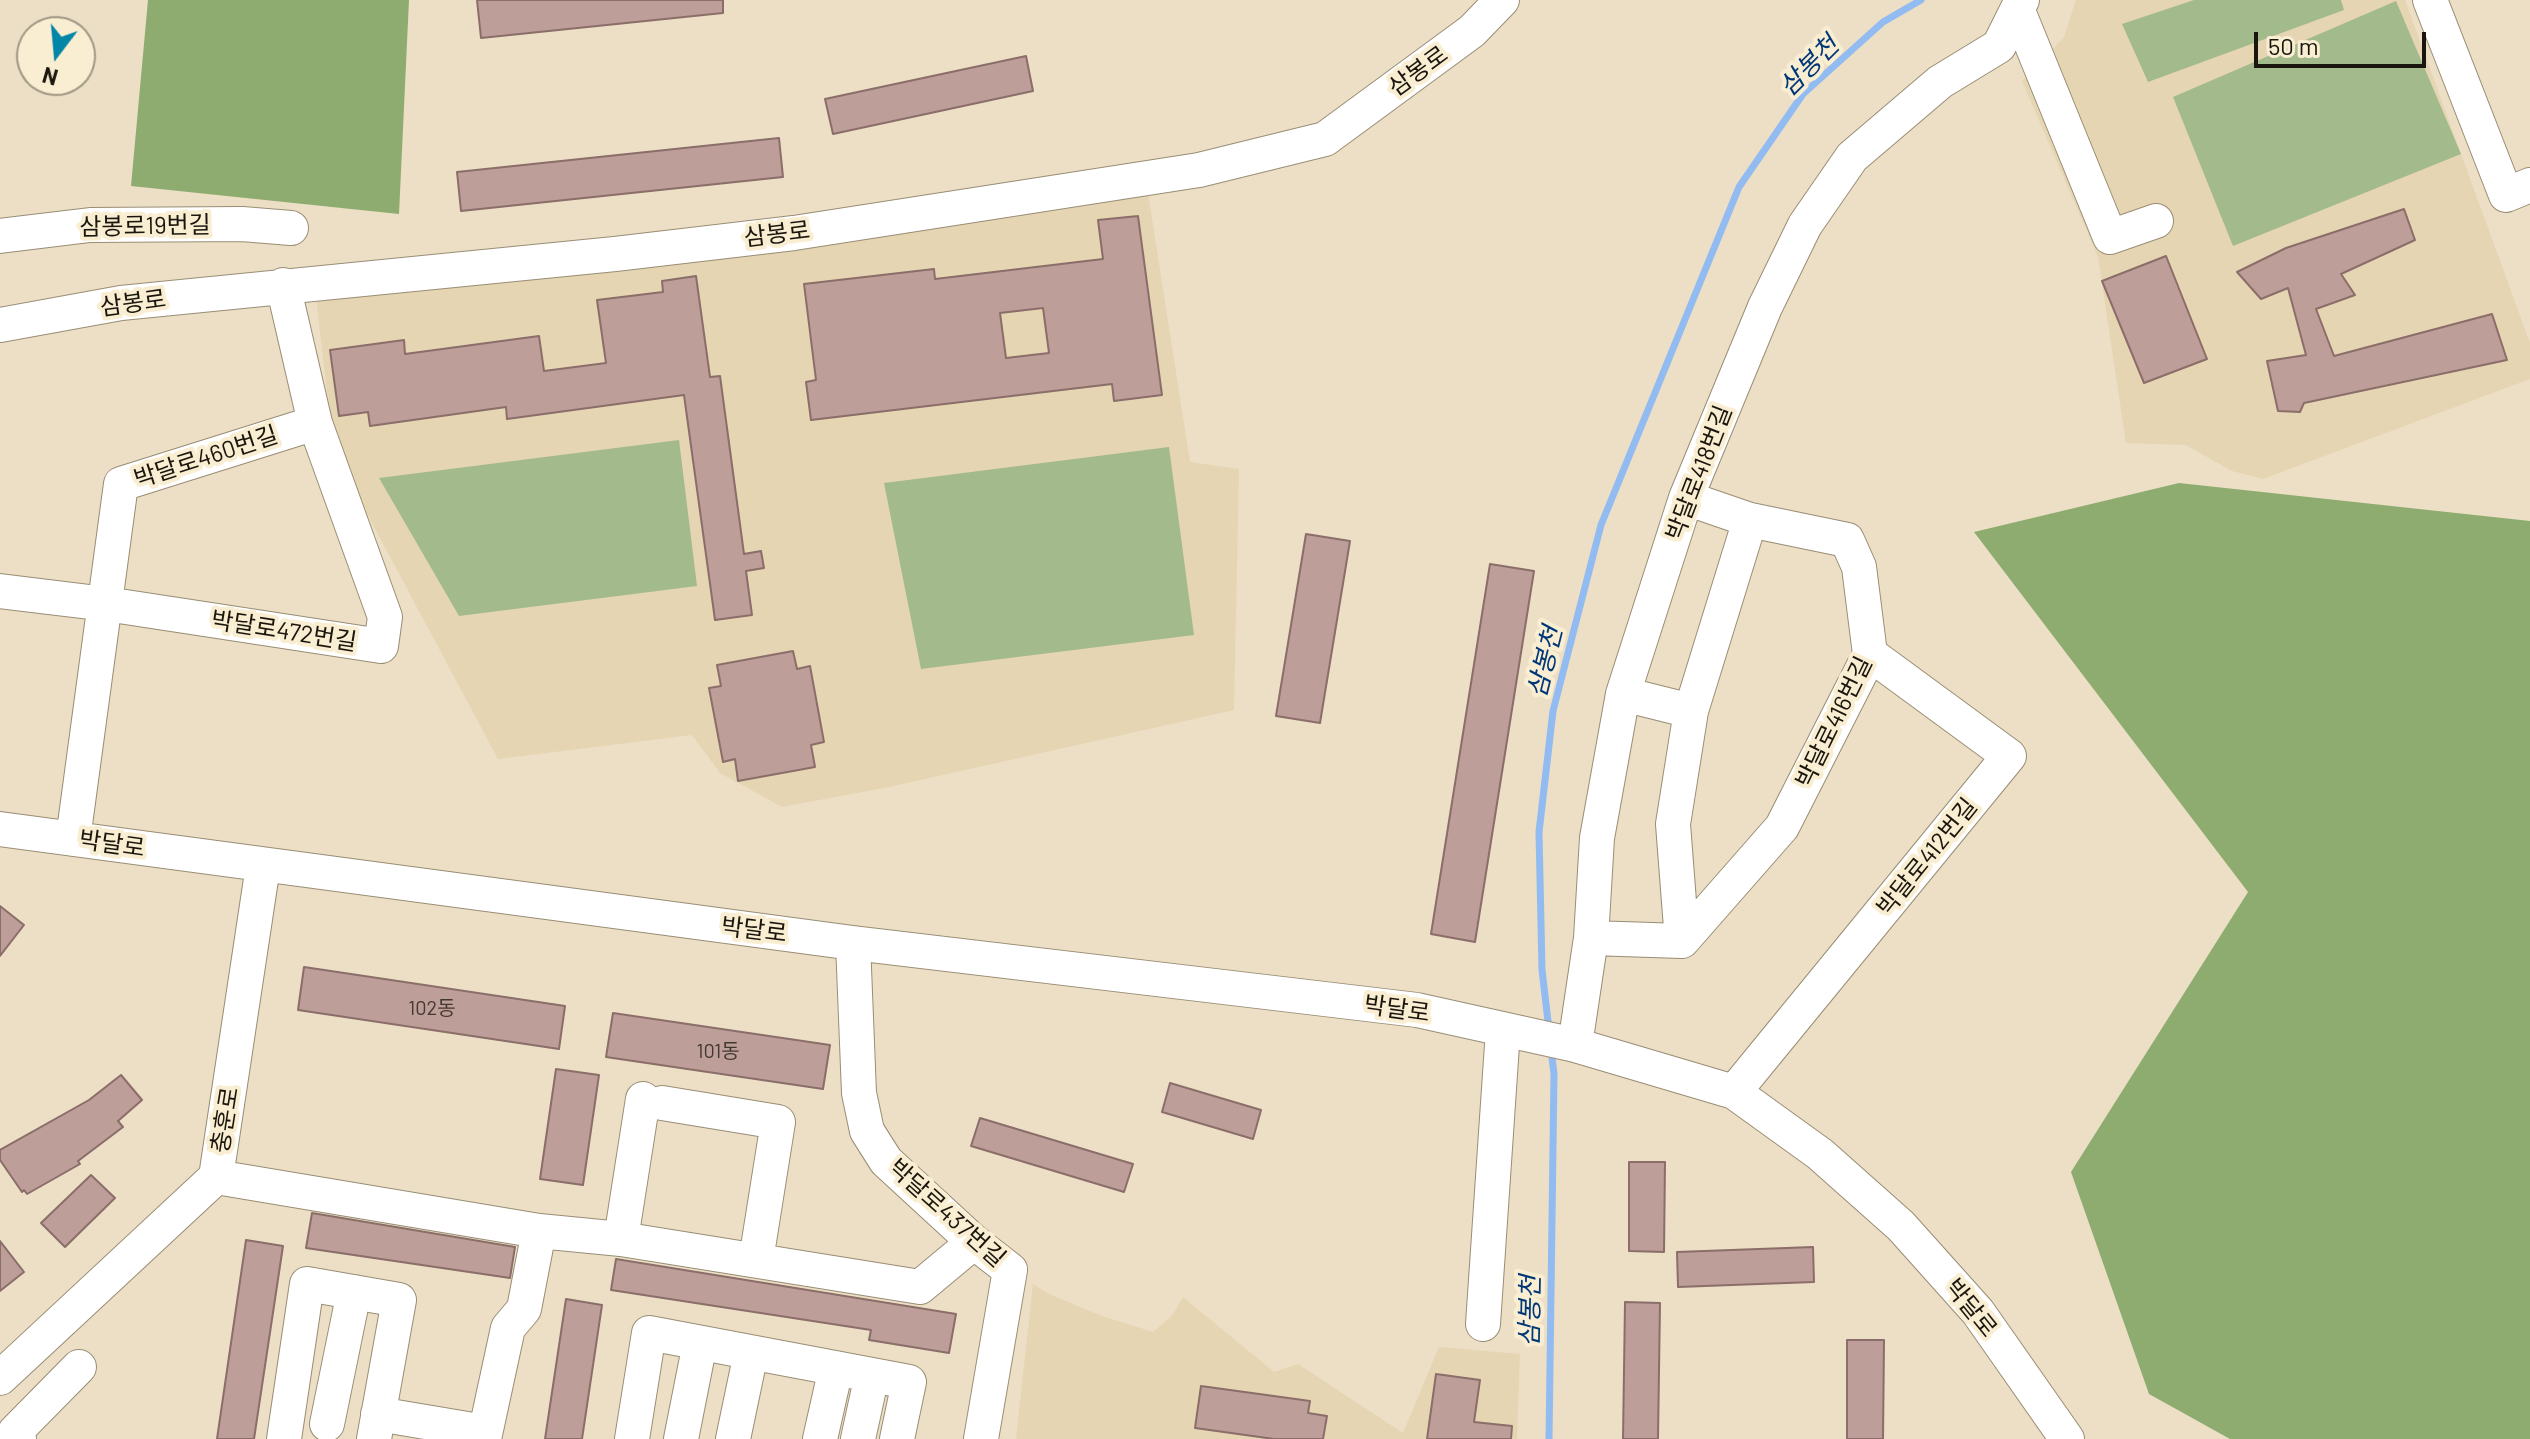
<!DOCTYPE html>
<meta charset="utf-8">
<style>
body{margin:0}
#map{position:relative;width:2530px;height:1439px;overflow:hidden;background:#ecdfc5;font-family:Barlow,sans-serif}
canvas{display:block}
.north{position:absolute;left:16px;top:16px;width:80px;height:80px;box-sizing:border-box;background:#f9edd2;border:2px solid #a09783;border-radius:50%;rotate:196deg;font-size:22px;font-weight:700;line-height:32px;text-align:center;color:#1a160d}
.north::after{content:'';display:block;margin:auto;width:28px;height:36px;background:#0186a8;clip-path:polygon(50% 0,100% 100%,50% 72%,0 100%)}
.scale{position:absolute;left:2254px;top:32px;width:172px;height:36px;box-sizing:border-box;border:4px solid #1a160d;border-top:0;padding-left:10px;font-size:24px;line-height:28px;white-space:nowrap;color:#1a160d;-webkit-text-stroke:6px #f9edd2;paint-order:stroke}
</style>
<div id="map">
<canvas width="2530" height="1439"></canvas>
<div class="north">N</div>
<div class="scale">50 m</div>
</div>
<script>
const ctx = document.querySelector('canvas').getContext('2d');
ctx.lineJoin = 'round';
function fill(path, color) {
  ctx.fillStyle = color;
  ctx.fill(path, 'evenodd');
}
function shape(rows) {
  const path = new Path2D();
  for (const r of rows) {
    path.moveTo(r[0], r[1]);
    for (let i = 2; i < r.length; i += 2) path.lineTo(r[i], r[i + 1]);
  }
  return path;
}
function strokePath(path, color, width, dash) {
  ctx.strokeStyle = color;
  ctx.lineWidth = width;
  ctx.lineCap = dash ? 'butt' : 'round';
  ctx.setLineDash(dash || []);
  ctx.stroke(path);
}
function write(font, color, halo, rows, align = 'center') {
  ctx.font = font + ' Barlow,"Noto Sans KR",sans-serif';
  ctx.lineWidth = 8;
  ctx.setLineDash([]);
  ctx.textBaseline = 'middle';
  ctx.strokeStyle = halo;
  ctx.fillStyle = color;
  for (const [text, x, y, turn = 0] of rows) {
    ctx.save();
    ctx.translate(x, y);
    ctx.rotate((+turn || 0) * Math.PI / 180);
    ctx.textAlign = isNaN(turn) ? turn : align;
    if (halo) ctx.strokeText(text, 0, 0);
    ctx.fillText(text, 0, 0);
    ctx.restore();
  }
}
const built = shape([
 [2076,0,2405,0,2530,343,2530,379,2263,479,2232,471,2186,445,2126,443,2098,257,2022,81,2064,37],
 [1148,193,1190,462,1239,469,1234,710,889,787,782,807,720,773,692,735,498,759,334,452,315,289],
 [1033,1284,1049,1294,1102,1316,1153,1332,1172,1316,1183,1297,1274,1372,1298,1364,1403,1433,1439,1347,1520,1354,1517,1439,1016,1439]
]);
const green = shape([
 [2194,0,2341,0,2344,10,2148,82,2122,24],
 [2396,1,2461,154,2233,246,2173,97],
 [679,440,697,586,459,616,379,478],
 [1169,447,1194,635,921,669,884,483]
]);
const forest = shape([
 [148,0,409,0,399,214,131,186],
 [2179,483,2530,521,2530,1439,2230,1439,2149,1394,2071,1172,2248,892,1974,532]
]);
const stream = shape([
 [1549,1030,1542,970,1539,832,1553,711,1601,525,1739,187,1803,94,1883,22,1921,0],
 [1549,1439,1554,1074,1551,1050]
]);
const building = shape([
 [477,0,723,0,723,13,481,38,477,0],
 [1026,56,1033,91,833,134,825,99,1026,56],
 [779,138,783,177,461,211,457,172,779,138],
 [2404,209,2415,240,2341,274,2355,295,2316,309,2334,356,2492,314,2507,360,2304,403,2300,412,2278,411,2267,361,2306,355,2288,288,2261,299,2237,272,2286,248,2404,209],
 [1138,216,1162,395,1114,401,1112,384,811,420,806,382,816,380,804,284,934,269,935,279,1103,259,1098,220,1138,216],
 [1043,308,1049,353,1006,358,1000,313,1043,308],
 [2166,256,2207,359,2144,383,2102,281,2166,256],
 [696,276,710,377,720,376,744,554,761,551,764,568,746,571,752,615,715,620,684,395,507,419,506,407,370,426,368,412,339,416,330,350,404,340,405,354,539,336,544,371,606,363,597,300,663,292,662,281,696,276],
 [1306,534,1350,541,1320,723,1276,716,1306,534],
 [1490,564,1534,571,1475,942,1431,934,1490,564],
 [793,651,797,669,810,666,824,742,811,745,815,767,738,781,735,759,723,762,709,688,721,686,717,665,793,651],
 [0,906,24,925,0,956,0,906],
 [304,967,565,1006,559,1049,298,1010,304,967],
 [613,1013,830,1045,823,1089,606,1057,613,1013],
 [556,1069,599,1075,583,1185,540,1179,556,1069],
 [121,1075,142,1100,118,1121,123,1127,78,1161,80,1164,27,1194,24,1190,22,1192,0,1160,0,1150,89,1100,121,1075],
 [1170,1083,1261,1110,1253,1139,1162,1112,1170,1083],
 [980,1118,1133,1164,1124,1192,971,1146,980,1118],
 [1629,1162,1665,1162,1664,1252,1629,1251,1629,1162],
 [91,1175,115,1198,65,1247,41,1223,91,1175],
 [312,1213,515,1247,510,1278,306,1248,312,1213],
 [246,1240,283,1246,254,1439,217,1439,246,1240],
 [0,1241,24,1272,0,1291,0,1241],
 [1813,1247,1814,1282,1678,1287,1677,1252,1813,1247],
 [616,1259,956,1314,949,1353,869,1340,871,1330,611,1290,616,1259],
 [566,1299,602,1305,582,1439,545,1439,566,1299],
 [1625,1302,1660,1303,1658,1439,1623,1439,1625,1302],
 [1847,1340,1884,1340,1883,1439,1847,1439,1847,1340],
 [1436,1374,1480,1380,1474,1422,1512,1426,1511,1439,1427,1439,1436,1374],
 [1201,1386,1310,1401,1308,1413,1327,1416,1323,1439,1274,1439,1195,1428,1201,1386]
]);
const minor = shape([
 [2430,0,2506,195,2530,185],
 [2018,11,2110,237,2156,221],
 [0,236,90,225,242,224,291,228],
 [0,325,121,303,615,254,794,233,1199,170,1325,139,1472,31,1502,0],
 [0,591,106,604,381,646,385,617,315,423],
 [1623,694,1691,711],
 [0,829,853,943,1417,1010,1575,1045,1734,1092,1820,1154,1901,1226,1978,1312,2067,1439],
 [73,839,121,484,315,423,283,285],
 [1591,938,1682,941,1782,827,1870,654,1859,567,1847,540,1750,520,1686,498],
 [1682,941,1673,824,1691,711,1750,520],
 [853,943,859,1093,867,1131,886,1161,974,1242,1010,1270,981,1439],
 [1575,1045,1591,938,1597,838,1623,694,1686,498,1765,307,1805,225,1852,157,1940,82,1999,46,2022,0],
 [1734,1092,2009,756,1870,654],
 [662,1103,778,1122,756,1260],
 [216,1177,539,1231,621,1239,920,1287,974,1242],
 [621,1239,643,1099],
 [1483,1324,1503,1030],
 [0,1378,216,1177,263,866],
 [378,1414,485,1432],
 [327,1424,354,1292],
 [19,1439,15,1432,79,1367],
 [284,1439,307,1284,399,1300,374,1439],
 [484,1439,508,1328,524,1309,539,1231],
 [632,1439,649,1333,909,1382,897,1439],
 [681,1439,700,1343],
 [733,1439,751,1353],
 [820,1439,836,1368],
 [858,1439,872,1375]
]);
const numberNames = [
 ["102동",432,1008],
 ["101동",718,1051]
];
const streetNames = [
 ["삼봉로",1418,71,-36],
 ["삼봉로19번길",145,226,-1],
 ["삼봉로",777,234,-7],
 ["삼봉로",133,303,-8],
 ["박달로460번길",206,457,-18],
 ["박달로418번길",1699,473,-69],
 ["박달로472번길",284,631,9],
 ["박달로416번길",1834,722,-64],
 ["박달로",112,844,8],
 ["박달로412번길",1927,857,-51],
 ["박달로",754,930,7],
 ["박달로",1397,1009,8],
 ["충훈로",225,1120,-81],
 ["박달로437번길",947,1213,42],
 ["박달로",1971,1308,51]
];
const waterNames = [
 ["삼봉천",1809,66,-45],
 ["삼봉천",1545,662,-76],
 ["삼봉천",1530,1311,-89]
];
fill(built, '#e5d5b3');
fill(green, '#a3ba8c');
fill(forest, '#8eac6f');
strokePath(stream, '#92bbf2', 7);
fill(building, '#bd9e98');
strokePath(building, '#8b6e69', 2);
strokePath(minor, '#998d75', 36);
strokePath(minor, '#fff', 34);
write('20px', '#433830', null, numberNames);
write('24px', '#1a160d', '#f9edd2', streetNames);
write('italic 26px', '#003877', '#f9edd2', waterNames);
</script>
